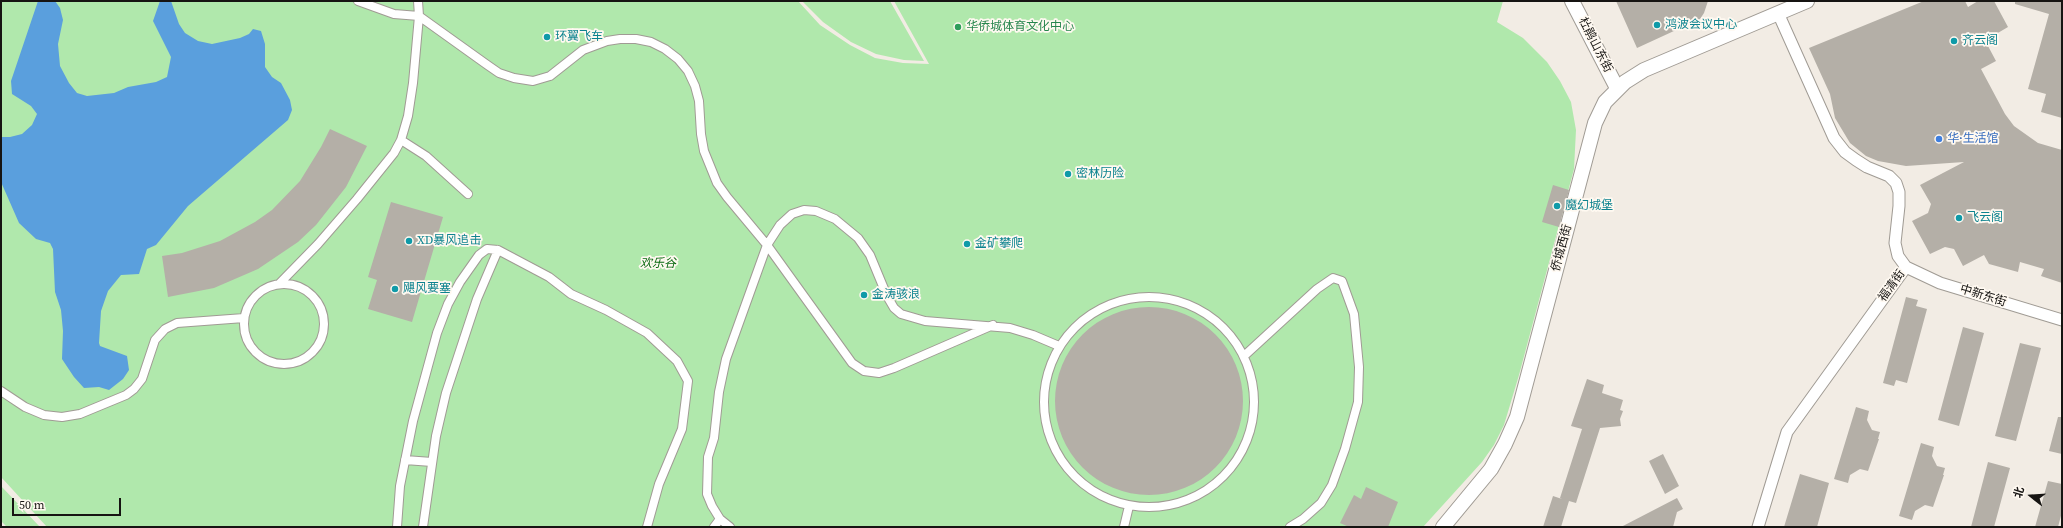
<!DOCTYPE html>
<meta charset="utf-8">
<style>
body{margin:0}
#map{position:relative;width:2063px;height:528px;overflow:hidden;background:#f2ece4;font-family:"Source Serif 4","Noto Sans SC",serif}
canvas{display:block}
.frame{position:absolute;inset:0;border:2px solid #161412;pointer-events:none}
.north{position:absolute;left:2011px;top:476px;width:40px;height:40px;-webkit-text-stroke:3px #fff9f1;paint-order:stroke;rotate:287deg;font-size:11px;font-weight:700;line-height:16px;text-align:center;color:#161412}
.north::after{content:'';display:block;margin:auto;width:14px;height:18px;background:#161412;clip-path:polygon(50% 0,100% 100%,50% 72%,0 100%)}
.scale{position:absolute;left:12px;top:498px;width:109px;height:18px;box-sizing:border-box;border:2px solid #161412;border-top:0;padding-left:5px;font-size:12px;line-height:14px;white-space:nowrap;color:#161412;-webkit-text-stroke:3px #fff9f1;paint-order:stroke}
</style>
<div id="map">
<canvas width="2063" height="528"></canvas>
<div class="frame"></div>
<div class="north">北</div>
<div class="scale">50 m</div>
</div>
<script>
const ctx = document.querySelector('canvas').getContext('2d');
ctx.lineJoin = 'round';
function fill(path, color) {
  ctx.fillStyle = color;
  ctx.fill(path, 'evenodd');
}
function shape(rows) {
  const path = new Path2D();
  for (const r of rows) {
    if (r.length === 3) {
      path.moveTo(r[0] + r[2], r[1]);
      path.arc(r[0], r[1], r[2], 0, 2 * Math.PI);
      continue;
    }
    path.moveTo(r[0], r[1]);
    for (let i = 2; i < r.length; i += 2) path.lineTo(r[i], r[i + 1]);
  }
  return path;
}
function strokePath(path, color, width, dash) {
  ctx.strokeStyle = color;
  ctx.lineWidth = width;
  ctx.lineCap = dash ? 'butt' : 'round';
  ctx.setLineDash(dash || []);
  ctx.stroke(path);
}
function write(font, color, halo, rows, align = 'center') {
  ctx.font = font + ' "Source Serif 4","Noto Sans SC",serif';
  ctx.lineWidth = 3.5;
  ctx.setLineDash([]);
  ctx.textBaseline = 'middle';
  ctx.strokeStyle = halo;
  ctx.fillStyle = color;
  for (const [text, x, y, turn = 0] of rows) {
    ctx.save();
    ctx.translate(x, y);
    ctx.rotate((+turn || 0) * Math.PI / 180);
    ctx.textAlign = isNaN(turn) ? turn : align;
    if (halo) ctx.strokeText(text, 0, 0);
    ctx.fillText(text, 0, 0);
    ctx.restore();
  }
}
const green = shape([
 [1,1,798,1,820,25,850,45,875,58,903,63,929,64,894,1,1503,1,1497,22,1523,38,1547,62,1560,81,1571,102,1576,130,1574,169,1519,375,1504,425,1494,445,1482,462,1423,527,47,527,1,477],
 [802,1,890,1,924,61,904,60,876,54,851,42,823,22],
 [1,486,40,527,7,527,1,521]
]);
const water = shape([
 [38,1,55,1,60,8,63,20,58,44,60,66,69,83,77,93,87,96,114,93,128,87,156,82,167,77,171,57,153,21,160,1,171,1,179,24,185,33,198,41,212,44,240,38,249,34,253,29,261,31,265,44,265,67,272,77,281,83,290,100,292,110,288,120,188,206,156,245,147,249,139,274,121,275,108,291,101,311,99,343,100,346,127,356,129,370,123,379,109,390,99,387,84,388,74,377,62,359,63,331,61,310,55,292,53,249,50,243,36,239,19,223,1,182,1,137,10,137,22,134,32,125,37,114,31,106,12,94,11,81]
]);
const building = shape([
 [1616,1,1708,1,1704,13,1700,19,1637,48],
 [1924,1,1965,1,1968,7,1978,1,1994,1,2008,27,1991,37,1988,46,1996,61,1981,69,2005,114,2014,126,2038,143,2062,150,2062,283,2041,276,2044,269,2020,262,2018,272,1989,264,1984,255,1963,266,1954,249,1945,247,1930,254,1912,221,1928,213,1931,204,1920,185,1964,162,1906,166,1878,161,1866,156,1850,143,1835,118,1830,94,1809,48],
 [2015,1,2062,1,2062,118,2041,112,2046,94,2028,89,2049,14,2015,4],
 [330,129,367,146,346,187,316,225,298,242,258,269,214,288,168,297,162,256,182,253,220,241,255,222,272,210,300,181,321,147],
 [1553,185,1569,190,1559,227,1542,222],
 [391,202,443,217,412,322,368,309,377,280,368,277],
 [1906,297,1918,300,1916,306,1927,309,1907,383,1896,380,1894,386,1883,383],
 [1149,401,94],
 [1963,327,1984,333,1959,426,1938,420],
 [2020,343,2041,348,2016,441,1995,436],
 [1587,379,1604,385,1602,393,1623,400,1620,410,1623,411,1620,419,1621,426,1600,428,1576,503,1569,501,1561,527,1543,527,1553,496,1562,499,1560,498,1582,429,1571,426],
 [1856,407,1869,411,1867,420,1872,430,1880,432,1878,439,1879,439,1868,471,1860,469,1850,475,1848,483,1834,479],
 [2058,417,2062,417,2062,454,2049,451],
 [1921,443,1934,447,1932,456,1937,466,1945,468,1943,475,1944,475,1933,507,1925,505,1915,511,1912,520,1899,516],
 [1663,454,1679,486,1665,494,1649,461],
 [1988,462,2010,468,1994,527,1971,527],
 [1800,474,1829,483,1817,527,1784,527],
 [2048,481,2062,484,2062,512,2058,527,2035,527],
 [1366,487,1398,502,1388,527,1349,527,1340,523,1354,495,1361,499],
 [1677,498,1683,509,1677,512,1673,527,1621,527]
]);
const pedestrian = shape([
 [418,1,419,16,486,64,499,73,514,78,533,81,550,76,583,50,607,41,620,39,636,39,651,42,665,49,678,59,688,71,695,86,699,101,701,134,704,151,717,183,727,197,767,245,852,363,864,371,879,373,894,368,993,325],
 [401,140,426,156,468,194],
 [279,284,318,244,357,199,394,153,401,140,408,116,413,83,419,16,394,14,358,1],
 [284,324,40],
 [1149,402,105],
 [1244,356,1317,289,1333,278,1342,281,1354,314,1359,367,1358,402,1345,449,1332,485,1321,503,1303,519,1290,527],
 [1,391,25,407,44,415,62,417,80,414,126,395,134,389,142,379,155,340,165,329,177,323,244,318],
 [405,460,432,462],
 [397,527,400,486,413,421,437,333,448,304,460,282,479,255,487,249,498,250,549,277,571,294,606,310,647,333,677,361,688,381,682,429,659,484,647,527],
 [423,527,436,436,446,393,477,299,498,250],
 [714,527,720,519],
 [730,527,720,519,712,506,707,494,708,457,714,438,719,392,726,359,767,245,780,225,792,214,804,210,816,211,835,219,858,238,870,255,887,296,894,308,901,314,925,321,1010,328,1033,335,1059,346],
 [1124,527,1129,506]
]);
const minor = shape([
 [1778,13,1834,138,1845,152,1856,160,1867,167,1889,176,1896,183,1899,192,1899,206,1895,243,1898,256,1906,267,1940,283,2062,320],
 [1758,527,1787,432,1906,267]
]);
const tertiary = shape([
 [1572,1,1617,88],
 [1443,527,1491,469,1505,444,1517,417,1595,123,1605,102,1625,82,1644,70,1807,1]
]);
const markers = [
 [1657,25,4,"#0f9aa8"],
 [958,27,4,"#2e9e5b"],
 [547,37,4,"#0f9aa8"],
 [1954,41,4,"#0f9aa8"],
 [1939,139,4,"#3f7fe0"],
 [1068,174,4,"#0f9aa8"],
 [1557,206,4,"#0f9aa8"],
 [1959,218,4,"#0f9aa8"],
 [409,241,4,"#0f9aa8"],
 [967,244,4,"#0f9aa8"],
 [395,289,4,"#0f9aa8"],
 [864,295,4,"#0f9aa8"]
];
const cultureNames = [
 ["鸿波会议中心",1665,25],
 ["环翼飞车",555,37],
 ["齐云阁",1962,41],
 ["密林历险",1076,174],
 ["魔幻城堡",1565,206],
 ["飞云阁",1967,218],
 ["XD暴风追击",417,241],
 ["金矿攀爬",975,244],
 ["飓风要塞",403,289],
 ["金涛骇浪",872,295]
];
const leisureNames = [
 ["华侨城体育文化中心",966,27]
];
const streetNames = [
 ["杜鹃山东街",1595,45,63],
 ["侨城西街",1562,248,-75],
 ["福清街",1892,286,-54],
 ["中新东街",1983,296,17]
];
const shopNames = [
 ["华·生活馆",1947,139]
];
const parkNames = [
 ["欢乐谷",658,264]
];
fill(green, '#b0e8ac');
fill(water, '#5a9fdd');
fill(building, '#b4afa7');
strokePath(pedestrian, '#a09b94', 10);
strokePath(minor, '#a09b94', 13);
strokePath(tertiary, '#a09b94', 16);
strokePath(pedestrian, '#fff', 8);
strokePath(minor, '#fff', 11);
strokePath(tertiary, '#fff', 14);
for (const [x, y, r, color] of markers) {
  const dot = new Path2D();
  dot.arc(x, y, r, 0, 2 * Math.PI);
  ctx.fillStyle = color;
  ctx.fill(dot);
  strokePath(dot, '#fff9f1', 1.5);
}
write('12px', '#0d838f', '#fff9f1', cultureNames, 'left');
write('12px', '#27864d', '#fff9f1', leisureNames, 'left');
write('12px', '#161412', '#fff9f1', streetNames);
write('12px', '#366cbe', '#fff9f1', shopNames, 'left');
write('italic 12px', '#0a6a11', '#fff9f1', parkNames);
</script>
